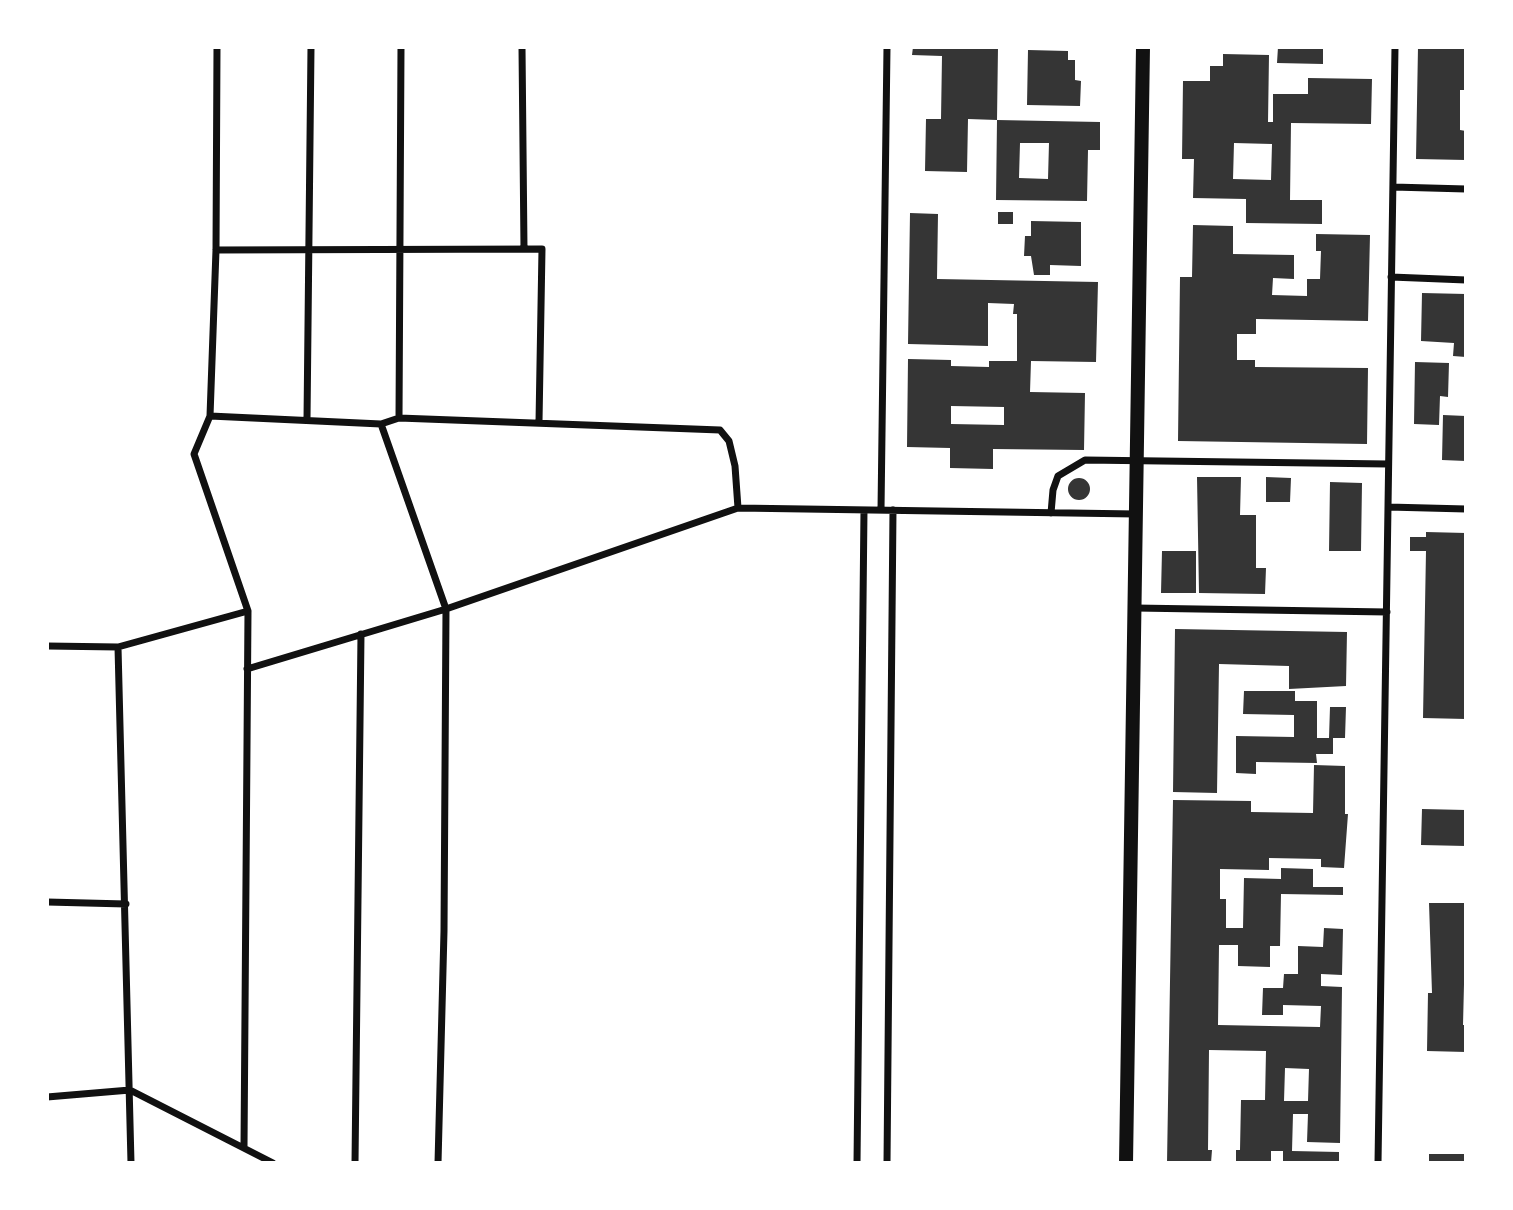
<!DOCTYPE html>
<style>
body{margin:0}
#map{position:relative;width:1513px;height:1210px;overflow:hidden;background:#fff;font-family:"Golos Text",sans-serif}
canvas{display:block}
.frame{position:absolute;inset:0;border:49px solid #fff;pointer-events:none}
</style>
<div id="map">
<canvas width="1513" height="1210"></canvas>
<div class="frame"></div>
</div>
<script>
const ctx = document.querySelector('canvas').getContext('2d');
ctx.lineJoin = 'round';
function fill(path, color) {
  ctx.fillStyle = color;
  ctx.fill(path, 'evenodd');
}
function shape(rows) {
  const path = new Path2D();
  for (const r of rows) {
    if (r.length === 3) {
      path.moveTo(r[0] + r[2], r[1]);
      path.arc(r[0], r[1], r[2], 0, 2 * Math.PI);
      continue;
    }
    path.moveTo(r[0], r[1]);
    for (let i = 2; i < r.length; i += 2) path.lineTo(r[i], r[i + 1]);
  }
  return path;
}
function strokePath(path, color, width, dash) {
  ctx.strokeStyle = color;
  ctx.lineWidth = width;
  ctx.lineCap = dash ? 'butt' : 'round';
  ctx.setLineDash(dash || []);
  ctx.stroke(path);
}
const building = shape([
 [913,47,998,47,997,120,1100,122,1100,150,1088,150,1087,201,996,200,997,120,968,119,967,172,925,171,926,119,941,119,942,56,912,55],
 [1020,143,1049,143,1048,179,1019,178],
 [1278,47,1323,47,1323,64,1277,63],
 [1418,47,1466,49,1466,90,1460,90,1460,130,1466,131,1466,160,1416,159],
 [1028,50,1068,51,1068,60,1075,60,1075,80,1081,81,1080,106,1027,105],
 [1223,54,1269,55,1268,122,1273,122,1273,94,1308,94,1308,78,1372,79,1371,124,1291,123,1290,200,1322,200,1322,224,1246,223,1246,199,1193,198,1194,159,1182,159,1183,81,1210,81,1210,66,1223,66],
 [1234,143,1272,144,1271,180,1233,179],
 [998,212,1013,212,1013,224,998,224],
 [910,213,938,214,937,279,1098,282,1096,362,1031,361,1030,392,1085,393,1084,450,993,449,993,469,950,468,950,448,907,447,908,359,951,360,951,366,989,367,989,361,1017,361,1017,314,1013,314,1014,304,988,303,988,346,908,344],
 [951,406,1004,407,1004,425,951,424],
 [1031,221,1081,222,1081,266,1050,265,1050,275,1034,275,1031,256,1024,256,1025,236,1031,236],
 [1193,225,1233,226,1233,254,1294,255,1294,279,1273,278,1272,295,1307,296,1307,279,1320,279,1321,251,1316,251,1316,234,1370,235,1368,321,1256,319,1256,334,1237,334,1237,360,1255,360,1255,367,1368,368,1367,444,1178,441,1180,277,1192,277],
 [1422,293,1466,294,1466,357,1453,356,1454,343,1421,341],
 [1415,362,1449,363,1448,397,1440,396,1439,425,1414,424],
 [1443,415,1466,416,1466,461,1442,460],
 [1197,477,1241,477,1240,515,1256,515,1256,568,1266,568,1265,594,1199,593],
 [1266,477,1291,478,1290,502,1266,502],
 [1079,489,11],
 [1330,482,1362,483,1361,551,1329,551],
 [1426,532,1466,533,1466,719,1423,718,1426,551,1410,551,1410,537,1426,537],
 [1162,551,1196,551,1196,593,1161,593],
 [1175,629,1347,632,1346,686,1289,689,1289,666,1219,664,1217,793,1173,792],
 [1244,691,1295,691,1295,701,1317,701,1317,738,1329,738,1330,707,1346,707,1345,738,1333,738,1333,754,1316,754,1317,763,1256,762,1256,774,1236,773,1236,736,1294,737,1294,715,1243,714],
 [1314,765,1345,766,1345,814,1348,814,1344,868,1321,867,1321,859,1269,858,1269,870,1220,869,1220,899,1226,899,1226,928,1243,928,1244,878,1281,879,1281,868,1313,869,1313,887,1343,887,1343,895,1281,894,1280,946,1270,946,1270,967,1238,966,1238,945,1219,945,1218,1025,1320,1027,1321,1006,1283,1005,1283,1015,1262,1015,1263,988,1283,988,1284,974,1298,974,1298,946,1323,947,1324,928,1343,929,1342,975,1321,974,1321,986,1342,987,1340,1143,1307,1142,1308,1114,1293,1114,1292,1151,1339,1152,1339,1163,1283,1163,1283,1151,1271,1151,1271,1163,1236,1163,1236,1150,1240,1150,1241,1100,1265,1100,1266,1051,1209,1050,1208,1150,1212,1150,1211,1163,1167,1163,1173,800,1251,801,1251,812,1313,813],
 [1285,1068,1309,1069,1308,1101,1284,1101],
 [1422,809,1466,810,1466,846,1421,845],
 [1429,903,1466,903,1463,1025,1466,1025,1466,1052,1427,1051,1428,993,1432,993],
 [1429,1154,1466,1154,1466,1163,1429,1163]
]);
const minor = shape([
 [217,47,216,250,210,416,194,454,248,611,244,1146],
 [522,47,524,249],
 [1393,187,1466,189],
 [216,250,542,249,539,422],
 [1391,277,1466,280],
 [210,416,381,424,399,418,720,430,729,441,735,466,738,508],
 [399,418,401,47],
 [307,419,311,47],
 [381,424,446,609,444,931,438,1163],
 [1388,507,1466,509],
 [881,510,887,47],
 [1051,513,1053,490,1058,476,1085,460,1388,464],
 [1135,608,1387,612],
 [47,646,118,647,248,611],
 [118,647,131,1163],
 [247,669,446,609,738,508,1136,514],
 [47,902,126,904],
 [47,1097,130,1090,273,1163],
 [355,1163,361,634],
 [857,1163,864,510],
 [887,1163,893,510],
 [1378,1163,1395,47]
]);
const secondary = shape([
 [1126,1163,1143,47]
]);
fill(building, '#353535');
strokePath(minor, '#111', 7);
strokePath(secondary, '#111', 14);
</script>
